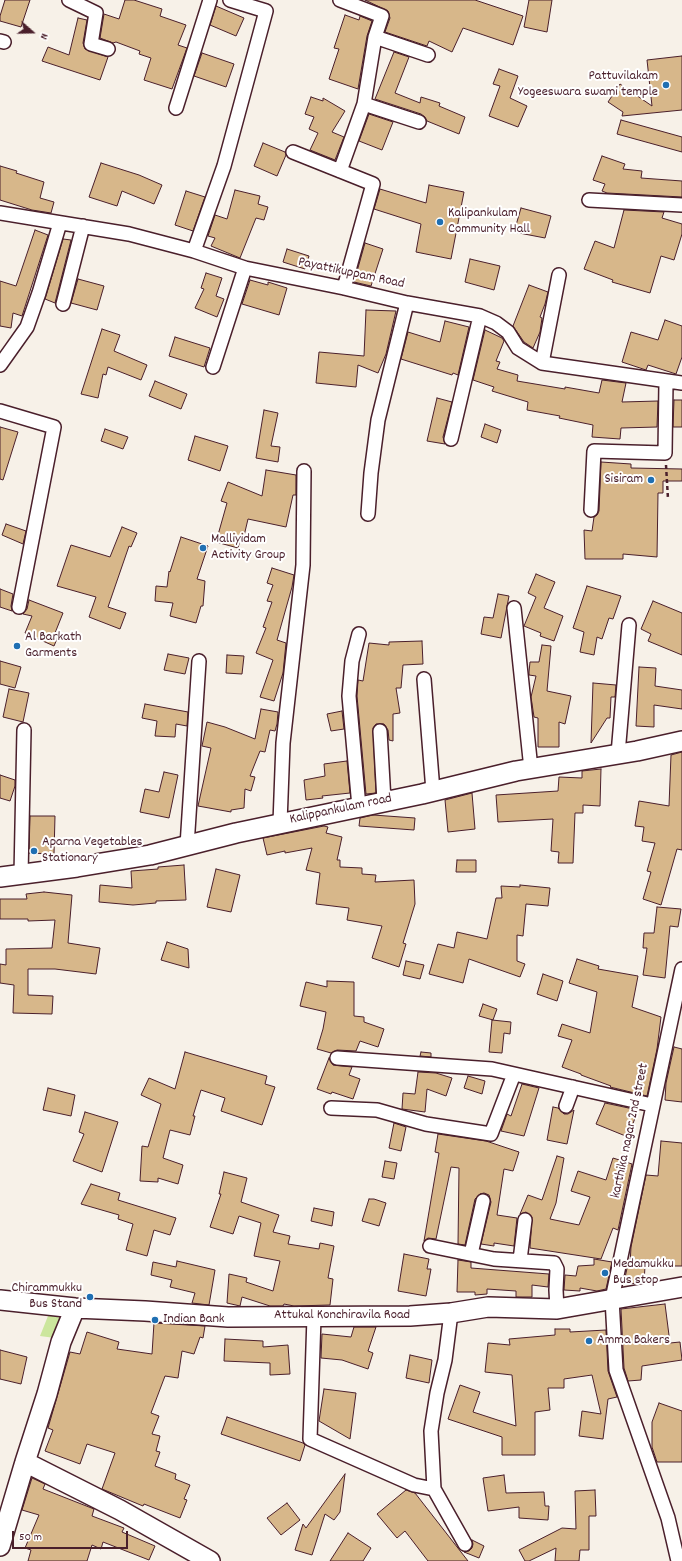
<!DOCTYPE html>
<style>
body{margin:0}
#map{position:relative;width:682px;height:1561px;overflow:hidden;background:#f7f1e8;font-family:Dekko,sans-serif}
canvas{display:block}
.north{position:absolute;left:12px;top:12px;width:40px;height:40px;-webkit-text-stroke:3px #fff;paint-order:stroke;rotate:110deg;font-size:11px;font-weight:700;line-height:16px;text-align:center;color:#4a1f2b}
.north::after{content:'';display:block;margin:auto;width:14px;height:18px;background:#4a1f2b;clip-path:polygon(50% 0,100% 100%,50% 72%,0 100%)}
.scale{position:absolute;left:12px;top:1531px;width:116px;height:18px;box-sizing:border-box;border:2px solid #4a1f2b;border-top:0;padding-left:5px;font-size:12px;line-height:14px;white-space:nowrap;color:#4a1f2b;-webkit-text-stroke:3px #fff;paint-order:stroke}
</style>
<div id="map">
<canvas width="682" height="1561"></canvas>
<div class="north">N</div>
<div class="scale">50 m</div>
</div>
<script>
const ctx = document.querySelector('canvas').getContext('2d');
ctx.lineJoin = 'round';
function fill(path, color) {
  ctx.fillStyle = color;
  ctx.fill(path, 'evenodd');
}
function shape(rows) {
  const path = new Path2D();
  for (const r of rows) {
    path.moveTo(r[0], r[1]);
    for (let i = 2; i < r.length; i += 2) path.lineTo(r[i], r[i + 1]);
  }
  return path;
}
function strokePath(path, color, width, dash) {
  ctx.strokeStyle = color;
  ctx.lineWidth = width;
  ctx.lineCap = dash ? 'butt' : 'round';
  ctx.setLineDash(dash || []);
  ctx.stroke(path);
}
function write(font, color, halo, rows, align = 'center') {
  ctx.font = font + ' Dekko,sans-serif';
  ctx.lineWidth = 4;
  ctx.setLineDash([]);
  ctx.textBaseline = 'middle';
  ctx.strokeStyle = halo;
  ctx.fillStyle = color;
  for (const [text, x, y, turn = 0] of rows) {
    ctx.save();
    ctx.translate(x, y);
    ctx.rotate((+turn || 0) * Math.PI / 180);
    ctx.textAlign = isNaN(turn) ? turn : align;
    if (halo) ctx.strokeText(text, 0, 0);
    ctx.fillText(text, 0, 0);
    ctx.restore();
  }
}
const green = shape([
 [63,1315,55,1338,40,1336,48,1316]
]);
const building = shape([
 [5,0,30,0,21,27,0,21,0,16,5,0],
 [125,0,134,0,162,9,160,16,186,25,178,45,187,48,172,89,144,80,151,58,139,54,140,51,116,42,113,43,100,38,104,14,119,19,125,0],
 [365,0,475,0,523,16,513,45,463,28,452,52,429,41,427,46,385,32,390,18,388,11,365,0],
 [529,0,552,0,547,32,524,27,529,0],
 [216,6,244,18,236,36,210,25,216,6],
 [345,15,359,20,360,16,372,21,367,36,358,89,329,79,339,49,334,48,345,15],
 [78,18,87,20,83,43,85,49,108,57,100,80,42,61,48,47,69,55,78,18],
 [394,52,409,57,395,93,420,103,421,97,440,103,439,106,465,117,459,134,427,121,425,117,421,114,375,99,394,52],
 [202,53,234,64,226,87,194,76,202,53],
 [682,56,682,110,622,116,623,112,608,102,620,84,652,106,647,60,682,56],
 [499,69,518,76,510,98,527,106,518,127,489,116,500,86,493,84,499,69],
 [311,97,323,101,323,98,345,111,332,132,344,137,335,160,310,150,318,133,309,129,314,117,305,114,311,97],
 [369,114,393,122,382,150,359,141,369,114],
 [621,120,682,137,682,152,617,134,621,120],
 [263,143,285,152,286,155,277,176,254,166,263,143],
 [602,156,625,164,623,169,642,171,641,178,682,181,682,197,607,193,602,191,605,184,593,180,602,156],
 [101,163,139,175,162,185,154,204,122,191,117,206,89,197,101,163],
 [0,166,17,171,16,173,44,182,40,198,54,202,51,213,32,210,0,200,0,166],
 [429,185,464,192,451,259,416,252,421,224,374,209,380,189,426,203,429,185],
 [235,190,260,196,258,204,268,207,264,220,256,218,240,258,211,246,215,238,208,236,215,215,227,219,235,190],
 [186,191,205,197,193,231,175,225,186,191],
 [521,208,551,216,545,238,514,232,521,208],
 [624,210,664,212,662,218,682,224,682,234,674,260,661,256,650,293,612,282,613,280,584,269,595,241,614,248,624,210],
 [35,230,48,235,22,316,13,313,11,328,0,326,0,281,16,286,35,230],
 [63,239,71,240,55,303,45,299,63,239],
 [365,243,383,249,371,286,354,282,365,243],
 [287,249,309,256,305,269,283,262,287,249],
 [470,259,500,266,494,290,465,282,470,259],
 [206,273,222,278,216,296,224,299,217,317,195,308,204,289,201,288,206,273],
 [78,279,104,286,97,310,71,303,78,279],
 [250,280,268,285,268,282,287,288,279,315,242,304,250,280],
 [529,285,548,292,545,304,540,317,542,318,540,332,533,348,524,342,513,326,529,285],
 [366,310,396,311,386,354,378,373,358,365,356,387,316,383,319,352,364,356,366,310],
 [665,320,682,326,682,357,676,374,648,365,646,370,622,362,631,332,658,340,665,320],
 [445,321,469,327,458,375,453,373,452,375,401,359,408,332,440,342,445,321],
 [102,329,120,335,114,351,147,365,141,380,108,367,106,375,103,374,98,398,81,394,102,329],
 [485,330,502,338,504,341,496,361,500,362,497,369,518,375,517,381,565,389,565,387,599,393,602,380,626,383,622,402,658,401,657,427,621,428,620,439,592,437,593,425,559,418,560,416,527,410,528,402,492,391,494,387,473,380,485,330],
 [175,337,210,348,204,367,169,356,175,337],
 [155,381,187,394,181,409,149,396,155,381],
 [437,398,452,402,443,437,445,444,427,441,437,398],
 [674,400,682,400,682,427,673,427,674,400],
 [264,410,278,413,271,446,280,447,278,462,256,458,264,410],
 [485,424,501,430,497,443,481,437,485,424],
 [0,427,18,432,3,480,0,479,0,427],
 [105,429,128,437,123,449,101,441,105,429],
 [195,436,228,446,220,471,188,460,195,436],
 [601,462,631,464,631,468,682,469,682,481,663,481,663,493,658,493,657,557,623,554,623,559,585,559,584,530,592,531,594,517,597,515,599,511,601,462],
 [266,470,296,475,296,495,293,495,286,527,248,519,244,536,241,536,238,548,216,542,227,503,221,501,228,482,262,496,266,470],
 [6,524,26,531,23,544,2,535,6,524],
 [122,527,137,533,131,547,129,546,108,607,126,613,120,629,89,617,96,597,57,586,71,545,110,557,122,527],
 [181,537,208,546,197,579,205,581,203,606,201,606,196,623,170,616,173,603,155,601,156,586,167,587,169,571,170,572,181,537],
 [272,568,294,575,292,587,277,640,286,643,283,673,274,701,260,697,273,660,256,653,266,628,263,627,272,602,267,601,273,585,267,583,272,568],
 [536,574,555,582,544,608,563,616,554,641,540,636,541,633,524,626,536,597,528,593,536,574],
 [587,586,621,596,613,619,609,618,602,639,597,637,594,655,580,652,584,632,573,628,587,586],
 [0,589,13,594,11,606,12,611,0,607,0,589],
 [498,594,509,596,501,638,481,634,484,617,493,618,498,594],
 [29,600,63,613,55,633,59,634,54,646,25,633,32,616,23,614,27,609,29,600],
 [653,601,682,613,682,655,648,641,651,634,641,629,653,601],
 [422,641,423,664,403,665,401,688,396,688,400,713,393,714,393,741,389,740,388,730,384,724,376,724,373,728,376,793,366,794,357,696,358,680,363,681,369,643,389,645,389,642,422,641],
 [542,645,551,646,547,691,571,696,565,724,559,722,559,747,538,747,538,718,534,717,531,697,536,676,529,675,529,672,530,662,539,662,542,645],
 [168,654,189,658,185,674,164,670,168,654],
 [227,655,244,656,242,674,226,673,227,655],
 [0,661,21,667,15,688,0,684,0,661],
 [639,667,656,668,655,686,682,690,682,709,654,705,654,727,636,726,639,667],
 [593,683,616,685,615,697,611,697,610,718,607,718,591,743,593,683],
 [9,689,29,693,23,722,3,717,9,689],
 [145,704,188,712,187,726,176,724,175,737,155,736,157,721,142,718,145,704],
 [261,709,278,712,277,724,275,731,270,730,265,752,260,751,250,776,255,777,251,791,245,789,244,808,231,810,231,812,198,806,211,748,202,746,207,722,225,727,255,739,261,709],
 [342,711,344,729,331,731,327,714,342,711],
 [682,752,682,850,677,849,661,905,643,899,651,872,647,871,655,843,642,841,644,827,635,826,639,801,669,806,671,755,682,752],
 [347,761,350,793,322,796,323,798,306,800,304,780,325,776,324,764,347,761],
 [601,769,600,806,583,805,583,813,575,813,573,863,558,863,559,852,551,851,553,819,498,822,496,795,558,791,559,777,582,778,582,771,601,769],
 [164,772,178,775,169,818,140,812,145,789,159,792,164,772],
 [0,775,15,780,15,786,10,801,0,798,0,775],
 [472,793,475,829,448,832,445,800,472,793],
 [373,815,415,818,414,830,359,826,360,818,373,815],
 [30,816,55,816,54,854,29,853,30,816],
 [324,826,328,827,326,833,342,837,337,860,340,860,340,867,362,868,362,874,376,875,375,882,414,880,415,904,403,943,406,944,399,967,372,958,382,926,347,920,349,908,316,904,320,873,306,870,312,848,285,853,285,851,267,855,263,838,324,826],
 [457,860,476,860,476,872,456,872,457,860],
 [184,865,186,900,156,901,156,903,133,905,99,902,100,885,132,888,131,871,158,869,158,867,184,865],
 [216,869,240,875,231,912,207,907,216,869],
 [520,885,550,888,548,906,526,904,523,936,517,935,517,961,525,964,520,977,469,959,463,983,429,974,438,944,454,948,457,932,487,939,496,898,502,898,501,886,520,887,520,885],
 [44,892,72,895,68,943,100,948,96,974,55,969,28,969,28,995,53,996,52,1014,13,1013,14,985,0,983,0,964,6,965,6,949,52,948,55,920,28,921,28,919,0,919,0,899,27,899,26,894,44,892],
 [657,907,681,909,678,927,670,926,665,978,643,975,647,948,643,948,644,933,654,933,657,907],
 [167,942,188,949,189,968,161,960,167,942],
 [577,959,599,966,598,969,638,976,632,1007,661,1017,657,1049,647,1096,610,1087,611,1086,581,1075,581,1074,562,1067,572,1040,558,1036,562,1024,590,1033,597,992,569,983,577,959],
 [406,961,424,965,420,979,403,975,406,961],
 [543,974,563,981,557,1001,537,994,543,974],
 [327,981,354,982,354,1016,364,1017,364,1022,384,1029,378,1047,360,1041,356,1051,337,1050,331,1053,317,1049,323,1029,326,1012,300,1006,306,982,327,987,327,981],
 [483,1004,497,1009,493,1020,479,1016,483,1004],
 [492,1020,511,1022,510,1034,504,1033,502,1053,489,1052,492,1020],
 [674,1047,682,1049,682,1102,665,1100,666,1083,674,1047],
 [185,1052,267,1076,265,1084,275,1087,262,1125,221,1111,225,1098,201,1090,193,1116,195,1116,190,1135,170,1130,163,1158,183,1165,178,1184,158,1178,158,1182,140,1181,142,1146,148,1147,161,1104,141,1095,149,1078,175,1089,185,1052],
 [421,1052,431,1053,431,1057,420,1056,421,1052],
 [329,1058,333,1065,352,1067,349,1075,360,1079,353,1099,332,1092,331,1094,317,1089,329,1058],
 [418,1072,436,1073,452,1078,446,1096,427,1089,425,1112,402,1109,403,1093,415,1094,418,1072],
 [468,1076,485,1081,482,1094,464,1088,468,1076],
 [522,1084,539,1088,524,1136,501,1131,507,1114,511,1116,522,1084],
 [48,1088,75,1095,71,1116,43,1110,48,1088],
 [605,1103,638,1110,628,1137,596,1124,605,1103],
 [553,1107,558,1108,564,1114,568,1114,574,1110,567,1144,547,1140,553,1107],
 [85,1112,118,1122,102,1172,73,1161,84,1134,79,1132,85,1112],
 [394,1123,406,1127,401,1151,389,1148,394,1123],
 [438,1134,486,1141,519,1152,513,1171,504,1169,497,1215,517,1218,514,1246,494,1243,494,1246,481,1244,491,1202,489,1195,484,1193,480,1194,475,1199,465,1245,458,1244,459,1168,451,1167,436,1239,428,1238,424,1241,439,1153,435,1152,438,1134],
 [661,1141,682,1143,682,1266,645,1266,644,1283,637,1284,624,1282,628,1264,630,1264,631,1247,646,1175,658,1176,661,1141],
 [557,1156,564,1158,556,1203,550,1219,579,1225,590,1197,571,1191,578,1171,606,1180,613,1158,632,1164,618,1230,613,1228,601,1259,530,1248,532,1217,526,1212,520,1214,528,1195,542,1200,557,1156],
 [385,1161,397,1163,394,1179,382,1177,385,1161],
 [224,1172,247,1178,241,1202,279,1215,273,1232,290,1236,288,1244,319,1249,320,1243,334,1246,328,1278,333,1279,330,1305,294,1306,284,1304,283,1306,270,1306,242,1297,240,1306,227,1303,229,1274,247,1278,246,1282,273,1291,280,1261,254,1256,261,1223,239,1216,233,1234,210,1227,221,1194,219,1194,224,1172],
 [91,1184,120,1193,118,1200,176,1218,170,1235,154,1230,147,1256,126,1250,133,1224,118,1219,119,1215,81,1204,91,1184],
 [369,1199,374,1199,386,1203,379,1226,362,1221,369,1199],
 [314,1208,334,1212,332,1226,311,1221,314,1208],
 [404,1254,429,1259,427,1269,431,1269,426,1296,398,1291,404,1254],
 [594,1259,612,1262,606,1289,597,1291,580,1288,580,1291,564,1290,565,1275,576,1276,578,1266,594,1265,594,1259],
 [458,1260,471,1262,471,1268,549,1274,548,1287,532,1285,532,1297,516,1297,516,1291,487,1289,487,1294,475,1295,475,1292,457,1292,458,1260],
 [177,1261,215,1270,209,1305,192,1303,195,1293,170,1287,172,1280,151,1275,153,1262,176,1267,177,1261],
 [665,1304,670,1343,680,1342,682,1360,642,1366,641,1380,628,1381,624,1368,621,1309,665,1304],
 [154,1323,205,1326,203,1338,200,1337,194,1354,182,1351,178,1378,165,1376,151,1413,159,1416,152,1434,160,1436,156,1451,160,1452,155,1466,176,1474,175,1479,190,1485,184,1499,187,1500,180,1518,144,1504,143,1506,102,1489,115,1453,87,1444,80,1464,45,1451,53,1430,48,1428,70,1352,80,1354,87,1332,119,1342,117,1349,152,1354,154,1323],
 [354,1327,376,1327,368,1351,373,1353,368,1369,342,1360,321,1358,322,1334,351,1337,354,1327],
 [555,1329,570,1329,570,1332,606,1330,608,1371,617,1397,608,1399,603,1439,579,1436,582,1411,601,1414,592,1375,564,1379,564,1388,548,1388,550,1410,535,1412,535,1455,502,1455,502,1437,448,1419,460,1385,480,1392,473,1412,516,1426,512,1375,485,1372,488,1343,510,1345,509,1339,555,1335,555,1329],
 [225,1339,263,1341,263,1347,288,1345,290,1374,270,1375,270,1363,224,1361,225,1339],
 [0,1350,27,1357,21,1384,0,1379,0,1350],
 [410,1355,432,1360,429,1383,406,1378,410,1355],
 [324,1389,356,1393,350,1439,319,1421,324,1389],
 [659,1403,682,1411,682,1462,657,1462,652,1447,652,1422,659,1403],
 [227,1417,303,1443,305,1445,300,1461,221,1434,227,1417],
 [345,1474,340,1512,334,1520,325,1514,312,1555,295,1550,303,1524,306,1528,345,1474],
 [504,1475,506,1493,544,1492,545,1506,549,1506,548,1520,519,1518,519,1507,488,1511,483,1478,504,1475],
 [32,1478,45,1484,43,1489,94,1509,92,1516,124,1528,122,1532,155,1546,149,1560,103,1542,101,1549,92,1545,87,1561,28,1561,31,1550,25,1548,39,1515,22,1510,32,1478],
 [406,1490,415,1493,468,1561,428,1561,405,1531,397,1538,377,1514,406,1490],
 [595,1490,596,1516,589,1516,589,1550,580,1550,579,1561,555,1561,556,1548,529,1561,525,1561,519,1550,562,1528,576,1529,575,1491,595,1490],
 [287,1503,300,1520,281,1535,267,1518,287,1503],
 [348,1533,371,1548,363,1561,330,1561,348,1533],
 [472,1540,484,1546,479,1558,464,1552,469,1551,472,1548,473,1544,472,1540]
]);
const path = shape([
 [666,465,668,499]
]);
const street = shape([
 [69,0,96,13,91,44,108,49],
 [340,0,382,16,375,37,364,104,340,171],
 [375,37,428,55],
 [0,41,4,42],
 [364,104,419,122],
 [176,108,210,0],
 [293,152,373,184,344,288],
 [589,200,682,205],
 [0,213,129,234,194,251,245,268,344,288,407,303,480,316,496,323,508,332,518,348,542,363,682,383],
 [194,251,224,166,266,11,230,0],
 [63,304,83,226],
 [542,363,559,275],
 [0,365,27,327,39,293,60,223],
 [213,367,245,268],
 [0,411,54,427,19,607],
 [451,439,480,316],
 [591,510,594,451,665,453,666,382],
 [368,514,371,473,378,420,407,303],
 [514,608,531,769],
 [359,634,352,661,349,696,359,807],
 [424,679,433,791],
 [380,731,384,801],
 [618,754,629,625],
 [280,823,283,743,303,565,304,471],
 [187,846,199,661],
 [21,875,24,730],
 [337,1058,492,1069,652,1105],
 [566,1106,573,1087],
 [331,1108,377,1110,426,1124,491,1134,514,1074],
 [430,1246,494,1259,554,1263,557,1269,556,1290,557,1309],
 [471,1254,483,1201],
 [520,1260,525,1220],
 [314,1317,310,1439,414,1485,434,1489,465,1544],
 [434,1489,431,1431,437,1393,445,1360,451,1313],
 [678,1561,668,1518,616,1370,612,1299,682,969]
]);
const secondary = shape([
 [0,877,77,867,150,855,236,833,422,794,516,771,637,751,682,741],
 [0,1300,75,1308,145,1311,228,1317,410,1316,451,1313,488,1307,557,1309,682,1287],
 [25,1462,120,1510,210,1561],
 [0,1546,25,1462,47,1394,61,1342,75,1308]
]);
const markers = [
 [666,85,4,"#1f6fb2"],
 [440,222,4,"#1f6fb2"],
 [651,480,4,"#1f6fb2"],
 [203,548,4,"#1f6fb2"],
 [17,646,4,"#1f6fb2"],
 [34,851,4,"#1f6fb2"],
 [605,1273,4,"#1f6fb2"],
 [90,1297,4,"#1f6fb2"],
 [155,1320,4,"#1f6fb2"],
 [589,1341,4,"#1f6fb2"]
];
const poiNames = [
 ["Pattuvilakam",658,77,"right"],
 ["Yogeeswara swami temple",658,93,"right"],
 ["Kalipankulam",448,214],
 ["Community Hall",448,230],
 ["Sisiram",643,480,"right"],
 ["Malliyidam",211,540],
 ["Activity Group",211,556],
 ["Al Barkath",25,638],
 ["Garments",25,654],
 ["Aparna Vegetables",42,843],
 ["Stationary",42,859],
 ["Medamukku",613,1265],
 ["Bus stop",613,1281],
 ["Chirammukku",82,1289,"right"],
 ["Bus Stand",82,1305,"right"],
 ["Indian Bank",163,1320],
 ["Amma Bakers",597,1341]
];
const streetNames = [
 ["Payattikuppam Road",351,274,12],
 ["Kalippankulam road",341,810,-12],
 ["karthika nagar 2nd street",631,1131,-78],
 ["Attukal Konchiravila Road",342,1316]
];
fill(green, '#cce69d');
fill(building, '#d7b78a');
strokePath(building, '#4a1f2b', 1);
strokePath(street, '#4a1f2b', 16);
strokePath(secondary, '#4a1f2b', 22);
strokePath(path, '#4a1f2b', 2.5, [4, 3]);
strokePath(street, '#fff', 13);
strokePath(secondary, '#fff', 19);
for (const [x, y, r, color] of markers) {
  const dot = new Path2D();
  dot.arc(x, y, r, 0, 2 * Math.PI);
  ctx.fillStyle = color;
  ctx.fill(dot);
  strokePath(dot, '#fff', 1.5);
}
write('14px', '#4a1f2b', '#fff', poiNames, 'left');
write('14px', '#4a1f2b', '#fff', streetNames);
</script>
